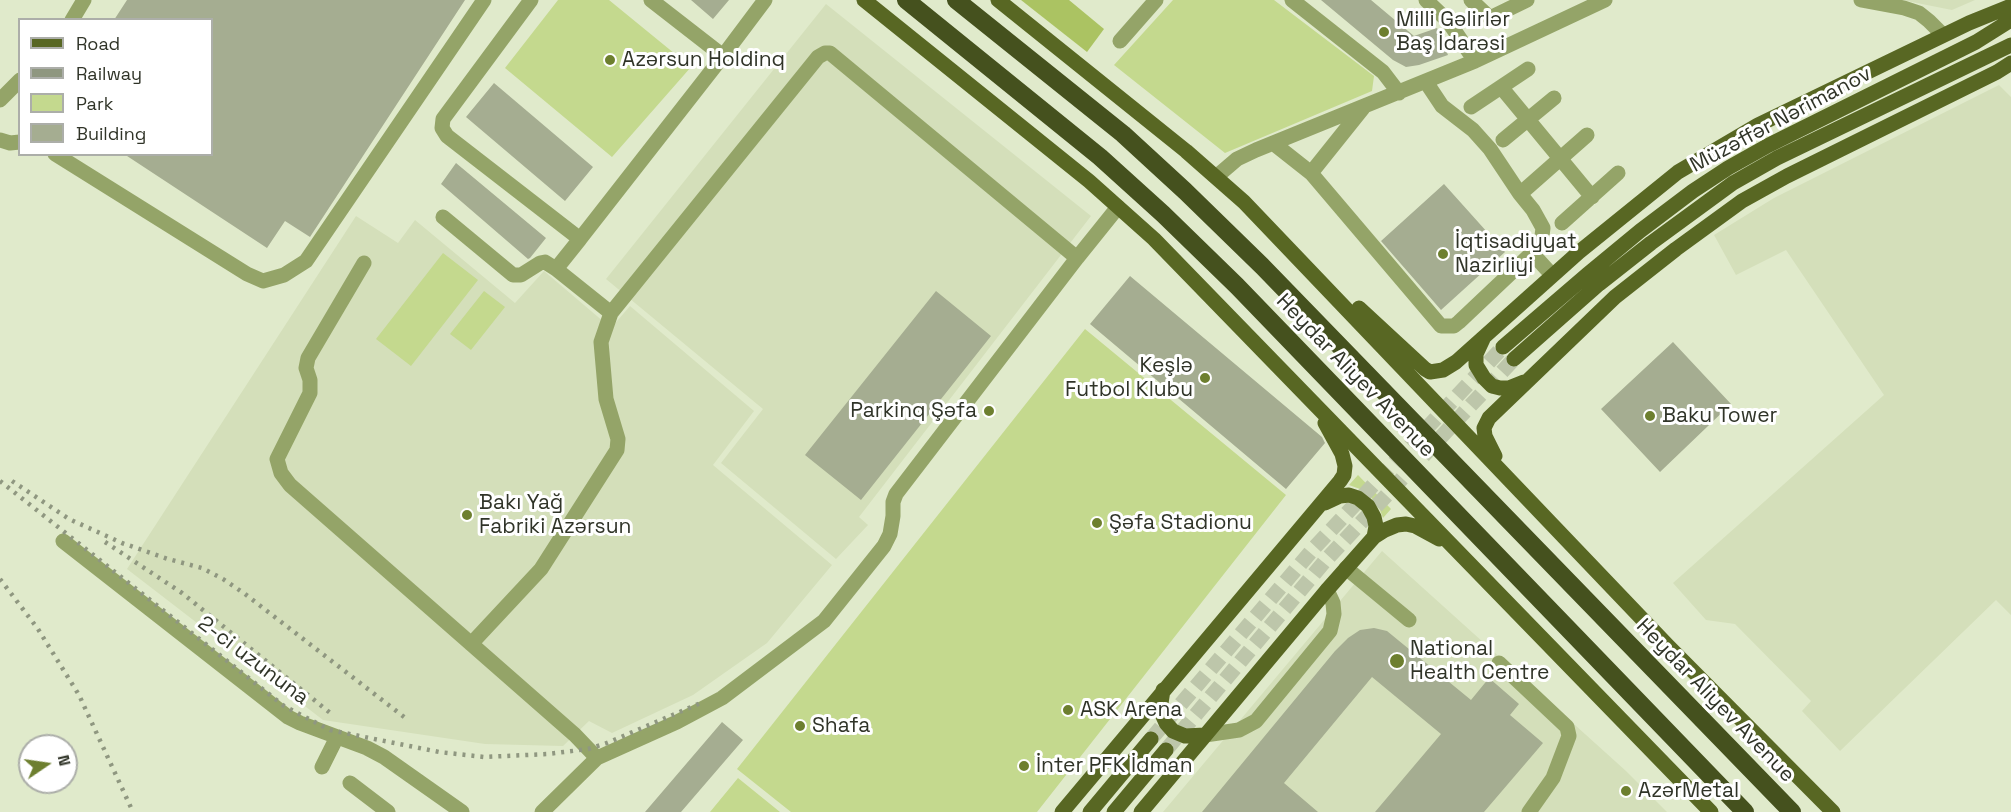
<!DOCTYPE html>
<meta charset="utf-8">
<style>
body{margin:0}
#map{position:relative;width:2011px;height:812px;overflow:hidden;background:#e0eacb;font-family:"Space Grotesk",sans-serif}
canvas{display:block}
.legend{position:absolute;left:18px;top:18px;width:195px;height:138px;box-sizing:border-box;background:#fff;border:2px solid #acaea9;margin:0;padding:8px 10px;list-style:none;font-size:18px;color:#303428}
.legend li{display:flex;align-items:center;gap:12px;height:30px}
.legend b{width:30px;border:2px solid #acaea9}
.north{position:absolute;left:18px;top:734px;width:60px;height:60px;box-sizing:border-box;background:#fff;border:2px solid #acaea9;border-radius:50%;rotate:77deg;font-size:16px;font-weight:700;line-height:24px;text-align:center;color:#303428}
.north::after{content:'';display:block;margin:auto;width:21px;height:27px;background:#6d7f2f;clip-path:polygon(50% 0,100% 100%,50% 72%,0 100%)}
</style>
<div id="map">
<canvas width="2011" height="812"></canvas>
<ul class="legend">
<li><b style="height:8px;background:#586723"></b>Road</li>
<li><b style="height:8px;background:#8f9780"></b>Railway</li>
<li><b style="height:16px;background:#c4d98e"></b>Park</li>
<li><b style="height:16px;background:#a5ad91"></b>Building</li>
</ul>
<div class="north">N</div>
</div>
<script>
const ctx = document.querySelector('canvas').getContext('2d');
ctx.lineJoin = 'round';
function fill(path, color) {
  ctx.fillStyle = color;
  ctx.fill(path, 'evenodd');
}
function shape(rows) {
  const path = new Path2D();
  for (const r of rows) {
    path.moveTo(r[0], r[1]);
    for (let i = 2; i < r.length; i += 2) path.lineTo(r[i], r[i + 1]);
  }
  return path;
}
function strokePath(path, color, width, dash) {
  ctx.strokeStyle = color;
  ctx.lineWidth = width;
  ctx.lineCap = dash ? 'butt' : 'round';
  ctx.setLineDash(dash || []);
  ctx.stroke(path);
}
function write(font, color, halo, rows, align = 'center') {
  ctx.font = font + ' "Space Grotesk",sans-serif';
  ctx.lineWidth = 6;
  ctx.setLineDash([]);
  ctx.textBaseline = 'middle';
  ctx.strokeStyle = halo;
  ctx.fillStyle = color;
  for (const [text, x, y, turn = 0] of rows) {
    ctx.save();
    ctx.translate(x, y);
    ctx.rotate((+turn || 0) * Math.PI / 180);
    ctx.textAlign = isNaN(turn) ? turn : align;
    if (halo) ctx.strokeText(text, 0, 0);
    ctx.fillText(text, 0, 0);
    ctx.restore();
  }
}
const built = shape([
 [1902,0,1975,0,1952,10],
 [826,4,1091,216,859,517,868,525,836,559,721,463,763,409,606,279],
 [1999,85,2011,97,2011,615,1996,600,1840,751,1802,711,1811,701,1735,624,1706,620,1673,583,1884,395,1786,250,1736,275,1714,235,1774,198],
 [356,216,398,243,415,220,515,303,544,271,611,328,630,306,754,411,713,465,832,565,767,643,693,695,612,733,589,721,563,746,485,744,323,720,127,569],
 [1382,551,1626,771,1667,812,1163,812]
]);
const green = shape([
 [558,0,609,0,691,67,612,157,505,68],
 [1173,0,1274,0,1374,76,1372,91,1225,153,1114,65],
 [443,253,478,280,411,366,376,339],
 [484,291,505,307,471,350,450,334],
 [1085,329,1286,495,1037,812,791,812,737,769],
 [1358,475,1391,509,1383,518,1380,510,1371,497,1360,489,1349,485],
 [738,778,780,812,710,812]
]);
const forest = shape([
 [1021,0,1069,0,1104,29,1087,52]
]);
const building = shape([
 [127,0,465,0,310,237,285,221,267,248,124,154,212,154,212,20,114,20],
 [691,0,729,0,713,19],
 [1321,0,1371,0,1414,36,1437,28,1448,55,1419,65,1406,67,1393,60],
 [494,83,593,167,565,201,466,117],
 [456,163,546,238,530,258,528,259,441,184],
 [1444,184,1505,252,1441,310,1381,241],
 [1130,276,1322,437,1325,443,1286,489,1090,324],
 [936,291,991,336,861,500,805,455],
 [1673,342,1731,404,1660,472,1601,409],
 [1374,628,1387,631,1471,700,1489,678,1519,704,1510,715,1543,743,1484,812,1375,812,1441,734,1372,677,1284,783,1318,812,1202,812,1335,651,1348,638,1360,630],
 [722,722,743,740,681,812,645,812]
]);
const majorTunnel = shape([
 [1151,739,1315,547,1503,347],
 [1166,750,1325,561,1514,359]
]);
const minor = shape([
 [531,0,443,119,442,128,447,136,580,239,723,56,765,0],
 [651,0,723,56],
 [1292,0,1383,72,1399,93],
 [1426,0,1448,21,1475,61],
 [1471,0,1490,18,1527,0],
 [1861,0,1904,8,1919,13,1929,21,1943,35],
 [72,20,84,0],
 [1120,41,1156,0],
 [1426,82,1442,106,1473,130,1490,149,1520,194],
 [1501,87,1592,197],
 [0,100,20,80],
 [1471,107,1528,69],
 [0,140,10,143,20,142],
 [1503,140,1554,98],
 [1273,143,1311,173,1441,326,1454,326,1459,322,1532,253],
 [55,154,247,274,263,281,284,275,306,261,484,0],
 [1311,173,1363,108],
 [1216,177,1237,159,1256,150,1475,61,1605,0],
 [443,217,513,275,521,275,540,263,545,262,556,269,611,313,818,57,825,53,830,53,1077,258],
 [1562,223,1618,173],
 [364,263,308,358,306,368,310,380,310,393,277,459,281,473,290,485,575,735,597,758,542,812],
 [556,269,580,239],
 [1552,275,1532,253,1542,236,1543,228,1533,210,1520,194,1587,135],
 [63,541,288,717,300,723,367,748,384,757,462,812],
 [1346,568,1409,620],
 [471,644,541,569,617,450,618,439,606,399,601,342,611,313],
 [1499,663,1567,727,1569,736,1553,778,1529,812],
 [1205,735,1239,730,1256,721,1330,631,1334,614,1333,603,1327,590],
 [597,758,677,722,722,698,824,621,884,546,890,534,893,516,893,502,896,494,1077,258,1118,207],
 [322,767,337,737],
 [350,783,388,812]
]);
const major = shape([
 [864,0,1089,181,1154,239,1711,812],
 [998,0,1186,151,1244,202,1668,646,1833,812],
 [1359,308,1425,369,1430,372,1443,370,1456,362,1579,252,1678,172,1758,125,1969,23,2011,6],
 [1483,339,1476,354,1476,365,1484,378,1492,386,1500,388,1509,388,1524,382],
 [1503,347,1588,274,1640,231,1693,191,1728,168,1769,145,1976,42,2011,20],
 [1514,359,1599,284,1651,243,1733,183,1777,158,2011,45],
 [1495,456,1485,436,1484,428,1489,418,1615,297,1676,249,1742,201,1787,176,1997,72,2011,63],
 [1325,503,1340,496,1349,495,1358,498,1368,506,1374,517,1376,526,1374,537],
 [1163,690,1161,703,1162,714,1166,723,1173,731,1185,736,1205,735],
 [1062,812,1340,481,1344,475,1345,466,1342,454,1325,423],
 [1090,812,1151,739],
 [1114,812,1166,750],
 [1141,812,1327,590,1374,537,1385,530,1397,525,1406,524,1415,526,1439,539]
]);
const highway = shape([
 [906,0,1100,157,1163,214,1237,286,1745,812],
 [956,0,1123,134,1185,191,1262,266,1792,812]
]);
const rail = shape([
 [0,481,284,706,330,730,439,752,484,757,548,754,588,749,607,743,703,702],
 [12,481,69,519,122,543,168,559,202,568,223,579,245,594,408,720],
 [105,542,182,593,334,716],
 [0,579,38,629,79,695,133,812]
]);
const markers = [
 [1384,32,6,"#6d7f2f"],
 [610,60,6,"#6d7f2f"],
 [1443,254,6,"#6d7f2f"],
 [1205,378,6,"#6d7f2f"],
 [989,411,6,"#6d7f2f"],
 [1650,416,6,"#6d7f2f"],
 [467,515,6,"#6d7f2f"],
 [1097,523,6,"#6d7f2f"],
 [1397,661,8,"#6d7f2f"],
 [1068,710,6,"#6d7f2f"],
 [800,726,6,"#6d7f2f"],
 [1024,766,6,"#6d7f2f"],
 [1626,791,6,"#6d7f2f"]
];
const poiNames = [
 ["Milli Gəlirlər",1396,20],
 ["Baş İdarəsi",1396,44],
 ["Azərsun Holdinq",622,60],
 ["İqtisadiyyat",1455,242],
 ["Nazirliyi",1455,266],
 ["Keşlə",1193,366,"right"],
 ["Futbol Klubu",1193,390,"right"],
 ["Parkinq Şəfa",977,411,"right"],
 ["Baku Tower",1662,416],
 ["Bakı Yağ",479,503],
 ["Fabriki Azərsun",479,527],
 ["Şəfa Stadionu",1109,523],
 ["National",1410,649],
 ["Health Centre",1410,673],
 ["ASK Arena",1080,710],
 ["Shafa",812,726],
 ["İnter PFK İdman",1036,766],
 ["AzərMetal",1638,791]
];
const streetNames = [
 ["Müzəffər Nərimanov",1781,120,-28],
 ["Heydar Aliyev Avenue",1355,376,46],
 ["2-ci uzununa",253,661,37],
 ["Heydar Aliyev Avenue",1715,701,46]
];
fill(built, '#d4dfba');
fill(green, '#c4d98e');
fill(forest, '#abc362');
fill(building, '#a5ad91');
strokePath(majorTunnel, '#bdc6aa', 15, [15, 8]);
strokePath(minor, '#94a468', 15);
strokePath(major, '#586723', 15);
strokePath(highway, '#45511e', 18);
strokePath(rail, '#8f9780', 4.5, [3, 6]);
for (const [x, y, r, color] of markers) {
  const dot = new Path2D();
  dot.arc(x, y, r, 0, 2 * Math.PI);
  ctx.fillStyle = color;
  ctx.fill(dot);
  strokePath(dot, '#fff', 2);
}
write('21px', '#303428', '#fff', poiNames, 'left');
write('21px', '#303428', '#fff', streetNames);
</script>
